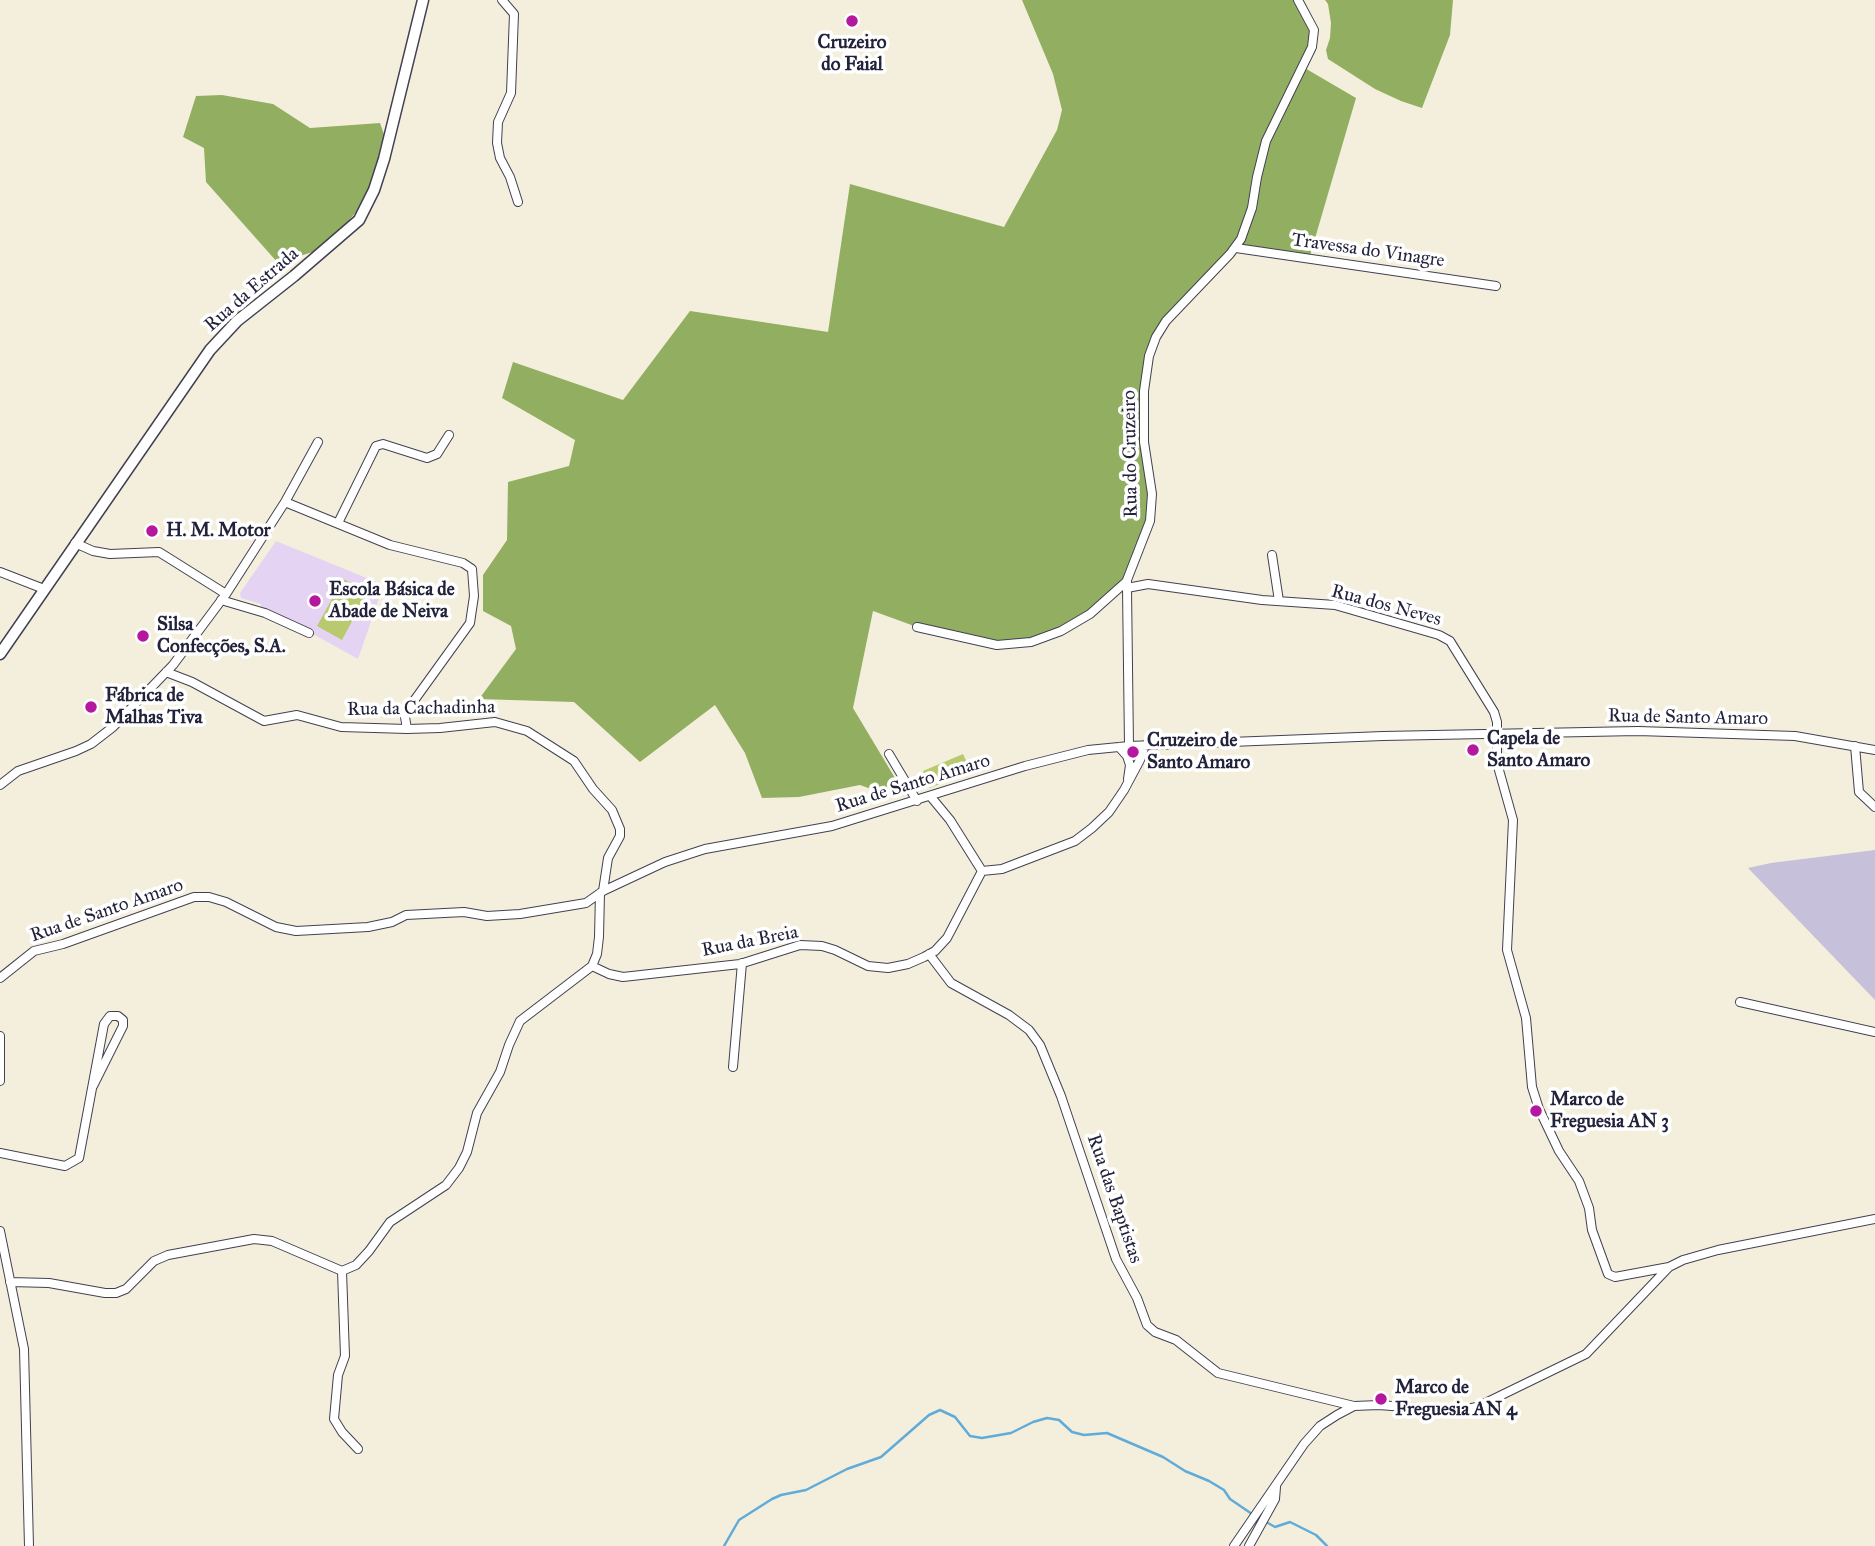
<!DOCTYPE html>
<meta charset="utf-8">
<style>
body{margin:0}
canvas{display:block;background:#f4efdc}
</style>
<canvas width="1875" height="1546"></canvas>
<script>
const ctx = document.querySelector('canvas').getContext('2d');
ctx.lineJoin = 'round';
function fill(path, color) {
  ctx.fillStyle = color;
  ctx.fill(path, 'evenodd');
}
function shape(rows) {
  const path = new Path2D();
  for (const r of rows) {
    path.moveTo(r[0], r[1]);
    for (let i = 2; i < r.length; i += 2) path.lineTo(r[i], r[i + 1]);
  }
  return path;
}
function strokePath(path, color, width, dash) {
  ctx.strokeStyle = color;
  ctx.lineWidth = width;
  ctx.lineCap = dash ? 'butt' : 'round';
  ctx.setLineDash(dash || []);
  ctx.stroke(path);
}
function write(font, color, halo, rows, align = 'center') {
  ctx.font = font + ' "IM FELL Great Primer",serif';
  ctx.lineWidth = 7;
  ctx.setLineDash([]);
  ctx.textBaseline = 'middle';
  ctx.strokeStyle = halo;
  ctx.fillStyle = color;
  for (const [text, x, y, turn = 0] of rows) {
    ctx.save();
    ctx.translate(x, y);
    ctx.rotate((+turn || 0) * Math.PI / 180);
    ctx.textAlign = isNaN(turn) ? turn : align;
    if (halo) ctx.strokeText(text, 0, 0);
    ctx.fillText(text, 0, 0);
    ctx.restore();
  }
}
const built = shape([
 [276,541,379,583,383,587,358,659,313,634,311,628,303,627,269,610,261,609,261,604,241,598,240,593]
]);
const industrial = shape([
 [1875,850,1875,1000,1748,868,1771,863]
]);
const green = shape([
 [343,579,368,591,342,640,317,626],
 [963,754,971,771,930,788,923,771]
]);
const forest = shape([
 [1022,0,1298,0,1314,30,1303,67,1356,98,1309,259,1235,247,1156,337,1144,391,1152,494,1150,521,1127,580,1090,614,1031,642,997,645,917,627,873,611,853,708,901,788,899,794,882,797,874,790,860,785,799,797,762,798,745,753,715,705,640,762,574,702,479,699,516,649,511,626,483,611,483,575,507,540,508,482,569,466,575,440,502,398,513,362,623,400,690,311,828,332,850,184,1004,227,1057,130,1062,110,1053,74],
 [1325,0,1453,0,1450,35,1422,108,1401,101,1375,89,1328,59,1326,50,1330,38,1331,23,1328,4],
 [222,95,273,104,310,128,380,123,386,140,371,195,325,248,278,263,206,182,204,148,183,137,196,96]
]);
const stream = shape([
 [1268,1523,1275,1527,1290,1522,1316,1535,1327,1546],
 [724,1546,739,1520,772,1499,781,1495,806,1490,847,1469,881,1457,929,1415,940,1410,955,1417,970,1436,982,1438,1011,1433,1033,1422,1047,1418,1059,1420,1072,1432,1084,1435,1107,1433,1163,1457,1185,1471,1209,1481,1224,1490,1230,1499,1252,1514]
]);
const street = shape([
 [502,0,514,14,511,93,498,122,497,143,500,158,510,177,518,202],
 [1236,248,1496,286],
 [285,502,390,545,463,563,472,569,474,596,470,623,408,709,405,717,407,729],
 [338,523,376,446,383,444,427,458,437,454,449,435],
 [75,543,93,551,110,554,159,552,226,594],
 [1272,555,1279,601],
 [0,572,44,589],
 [1127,588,1148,584,1262,600,1335,605,1439,635,1450,641,1494,712,1497,722,1497,763,1513,820,1507,950,1526,1018,1532,1087,1539,1109,1559,1151,1579,1181,1589,1208,1592,1230,1608,1274,1615,1277,1669,1267],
 [221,600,265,613,309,633],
 [917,627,997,645,1031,642,1061,631,1090,614,1127,581],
 [166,672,192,682,264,721,297,715,341,727,407,729,440,728,495,722,527,731,574,761,593,789,612,810,620,829,620,836,608,858,603,891],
 [1129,746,1127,588,1127,580,1150,521,1152,494,1144,442,1144,391,1149,356,1156,337,1166,321,1230,254,1241,239,1252,208,1257,177,1266,141,1312,47,1314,30,1298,0],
 [1855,746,1859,792,1875,807],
 [1119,747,1127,756,1130,765,1128,779],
 [889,754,917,801],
 [0,785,18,771,76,751,91,744,113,727,173,665,226,594,285,502,318,442],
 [982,871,1002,869,1075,841,1092,828,1109,812,1124,790,1140,760,1145,745],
 [929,954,951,983,1009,1015,1029,1030,1040,1045,1061,1096,1116,1259,1137,1298,1147,1325,1155,1332,1176,1340,1218,1373,1354,1406],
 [592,966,609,974,623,977,740,964,800,945,822,946,835,950,868,966,888,968,908,964,924,957,935,951,947,938,982,871,950,820,931,797],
 [0,978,34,951,63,944,194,897,209,897,226,902,276,927,296,931,368,927,392,922,406,915,464,912,487,916,520,914,586,903,603,891,665,862,705,849,832,826,1025,766,1088,750,1129,746,1383,736,1638,731,1795,736,1875,750],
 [1740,1002,1875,1032],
 [0,1036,0,1081],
 [733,1067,742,963],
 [0,1153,65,1166,79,1158,104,1024,110,1016,118,1016,123,1020,123,1026,93,1086],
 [0,1231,24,1349,29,1546],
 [342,1271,345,1356,338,1375,334,1419,342,1432,358,1449],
 [10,1282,49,1283,105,1293,116,1293,126,1289,154,1261,168,1255,254,1239,272,1241,342,1271,356,1265,369,1251,390,1222,446,1185,459,1168,467,1152,477,1113,500,1072,509,1045,520,1021,592,966,597,954,599,937,600,893],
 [1234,1546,1304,1444,1320,1426,1337,1415,1354,1406,1379,1405,1455,1411,1477,1407,1586,1354,1669,1267,1683,1260,1718,1250,1875,1219],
 [1249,1546,1275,1499,1276,1487]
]);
const secondary = shape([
 [0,654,210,350,237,321,294,276,359,220,374,190,384,159,423,0]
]);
const markers = [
 [852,21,7,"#b5179e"],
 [152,531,7,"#b5179e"],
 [315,601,7,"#b5179e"],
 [143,636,7,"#b5179e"],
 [91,707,7,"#b5179e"],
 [1473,750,7,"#b5179e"],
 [1133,752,7,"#b5179e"],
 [1536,1111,7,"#b5179e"],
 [1381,1399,7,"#b5179e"]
];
const poiNames = [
 ["Cruzeiro",852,43,"center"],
 ["do Faial",852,65,"center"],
 ["H. M. Motor",166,531],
 ["Escola Básica de",329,590],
 ["Abade de Neiva",329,612],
 ["Silsa",157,625],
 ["Confecções, S.A.",157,647],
 ["Fábrica de",105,696],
 ["Malhas Tiva",105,718],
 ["Capela de",1487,739],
 ["Santo Amaro",1487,761],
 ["Cruzeiro de",1147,741],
 ["Santo Amaro",1147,763],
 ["Marco de",1550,1100],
 ["Freguesia AN 3",1550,1122],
 ["Marco de",1395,1388],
 ["Freguesia AN 4",1395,1410]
];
const streetNames = [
 ["Travessa do Vinagre",1368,251,8],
 ["Rua da Estrada",252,290,-41],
 ["Rua do Cruzeiro",1131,454,-91],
 ["Rua dos Neves",1386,606,15],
 ["Rua da Cachadinha",421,709,-1],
 ["Rua de Santo Amaro",1688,718,1],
 ["Rua de Santo Amaro",913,784,-17],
 ["Rua de Santo Amaro",107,911,-19],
 ["Rua da Breia",750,942,-11],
 ["Rua das Baptistas",1114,1199,71]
];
fill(built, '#e4d3f2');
fill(industrial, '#c6c0da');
fill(green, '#b8ca6d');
fill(forest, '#92ae60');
strokePath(stream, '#61abd9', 2.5);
strokePath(street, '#424153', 10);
strokePath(secondary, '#424153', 13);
strokePath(street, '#fff', 8);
strokePath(secondary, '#fff', 10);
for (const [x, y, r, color] of markers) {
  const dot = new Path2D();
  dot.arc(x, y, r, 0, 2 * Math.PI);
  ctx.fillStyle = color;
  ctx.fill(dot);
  strokePath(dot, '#fff', 2.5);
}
write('bold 19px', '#22223b', '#fff', poiNames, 'left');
write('19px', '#22223b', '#fff', streetNames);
</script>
